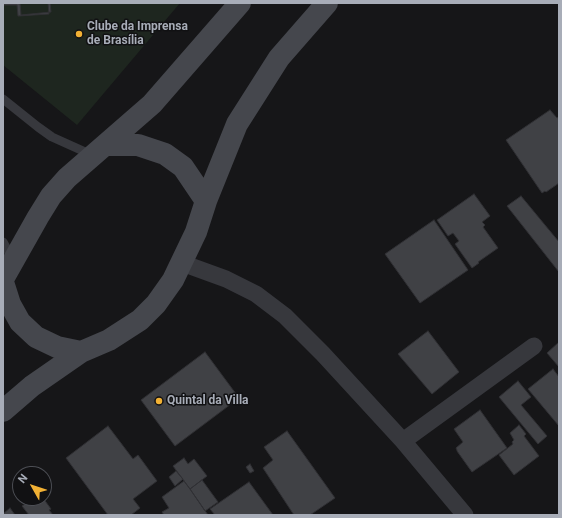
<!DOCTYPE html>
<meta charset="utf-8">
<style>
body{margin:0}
#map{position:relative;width:562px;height:518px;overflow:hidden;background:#161618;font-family:Roboto,sans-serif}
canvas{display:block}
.frame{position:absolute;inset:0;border:4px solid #a8adb8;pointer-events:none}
.north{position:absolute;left:12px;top:466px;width:40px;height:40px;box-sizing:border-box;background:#111113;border:1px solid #4d4f55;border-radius:50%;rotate:309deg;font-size:11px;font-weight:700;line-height:16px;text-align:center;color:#a8adb8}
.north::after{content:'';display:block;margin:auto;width:14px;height:18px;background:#f2b134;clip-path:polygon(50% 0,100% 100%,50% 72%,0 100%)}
</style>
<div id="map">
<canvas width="562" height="518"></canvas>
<div class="frame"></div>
<div class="north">N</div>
</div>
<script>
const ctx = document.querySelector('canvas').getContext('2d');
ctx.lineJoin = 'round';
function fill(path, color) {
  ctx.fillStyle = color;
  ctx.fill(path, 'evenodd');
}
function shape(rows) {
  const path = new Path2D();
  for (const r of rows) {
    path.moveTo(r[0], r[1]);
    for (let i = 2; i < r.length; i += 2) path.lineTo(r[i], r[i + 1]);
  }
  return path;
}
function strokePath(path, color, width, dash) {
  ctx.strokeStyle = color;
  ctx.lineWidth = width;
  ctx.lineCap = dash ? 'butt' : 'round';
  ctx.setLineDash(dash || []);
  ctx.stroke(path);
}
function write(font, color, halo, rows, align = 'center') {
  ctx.font = font + ' Roboto,sans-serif';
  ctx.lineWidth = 3;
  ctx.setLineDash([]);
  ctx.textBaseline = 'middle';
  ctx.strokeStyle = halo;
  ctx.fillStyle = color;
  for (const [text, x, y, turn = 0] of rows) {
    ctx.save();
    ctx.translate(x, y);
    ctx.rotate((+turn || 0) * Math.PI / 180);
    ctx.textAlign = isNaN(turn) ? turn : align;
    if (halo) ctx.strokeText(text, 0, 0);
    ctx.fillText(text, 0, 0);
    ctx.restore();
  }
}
const green = shape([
 [3,3,180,3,77,125,3,65]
]);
const building = shape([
 [3,3,48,3,49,14,18,16,17,5,3,5,3,3],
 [20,3,50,3,51,12,21,15,20,3],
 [550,110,557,118,559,117,559,183,546,192,545,191,542,193,506,140,550,110],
 [474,194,490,216,482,222,485,225,483,227,498,248,478,262,479,263,472,268,455,244,459,241,453,233,448,236,437,220,474,194],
 [521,196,559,242,559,272,507,206,521,196],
 [434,220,468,270,420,303,385,254,434,220],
 [428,331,459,372,432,394,398,354,428,331],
 [559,342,559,367,547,353,559,342],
 [205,352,239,398,175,446,141,400,205,352],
 [553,369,559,377,559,426,528,389,553,369],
 [518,381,531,397,521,405,547,436,538,444,499,397,518,381],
 [480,410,507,448,472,472,457,451,457,450,456,448,463,442,454,429,480,410],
 [519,425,526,434,524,436,539,456,514,475,499,455,513,444,512,442,514,440,510,433,519,425],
 [108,426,133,459,138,455,157,481,133,499,140,508,131,515,108,515,66,458,108,426],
 [287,431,335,498,310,515,294,515,263,468,273,460,264,447,287,431],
 [184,458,188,464,194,459,207,476,190,489,173,466,184,458],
 [250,464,254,471,250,473,246,467,250,464],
 [176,471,183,479,175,486,169,477,176,471],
 [202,480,218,502,205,511,190,489,202,480],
 [184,481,190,489,208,515,164,515,162,512,169,508,162,497,184,481],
 [249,482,273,515,215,515,210,509,249,482],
 [34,498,43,498,51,509,49,510,53,515,29,515,22,506,34,498],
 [10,508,15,515,3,515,3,514,10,508]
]);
const service = shape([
 [3,99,38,127,52,137,92,155],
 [3,242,13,260]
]);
const minor = shape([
 [182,263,226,279,256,294,285,316,323,354,403,441,465,515],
 [403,441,534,346]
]);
const secondary = shape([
 [106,145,138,145,165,154,183,167,206,201],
 [3,279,38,217,51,196,67,178,152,104,240,3],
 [3,282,10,304,20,322,36,337,57,347,81,352],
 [3,411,32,386,81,352,109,340,140,320,156,304,173,280,196,232,206,201,237,124,279,58,327,3]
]);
const markers = [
 [79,34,4,"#f2b134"],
 [159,401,4,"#f2b134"]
];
const poiNames = [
 ["Clube da Imprensa",87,27],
 ["de Brasília",87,41],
 ["Quintal da Villa",167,401]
];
fill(green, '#1e261f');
fill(building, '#404145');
strokePath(building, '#303034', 1);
strokePath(service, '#37383d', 9);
strokePath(minor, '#37383d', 17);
strokePath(secondary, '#45474d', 22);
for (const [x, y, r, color] of markers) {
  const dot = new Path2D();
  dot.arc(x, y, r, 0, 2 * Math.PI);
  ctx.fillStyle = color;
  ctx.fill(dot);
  strokePath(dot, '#111113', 1.5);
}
write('bold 12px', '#a8adb8', '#111113', poiNames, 'left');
</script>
